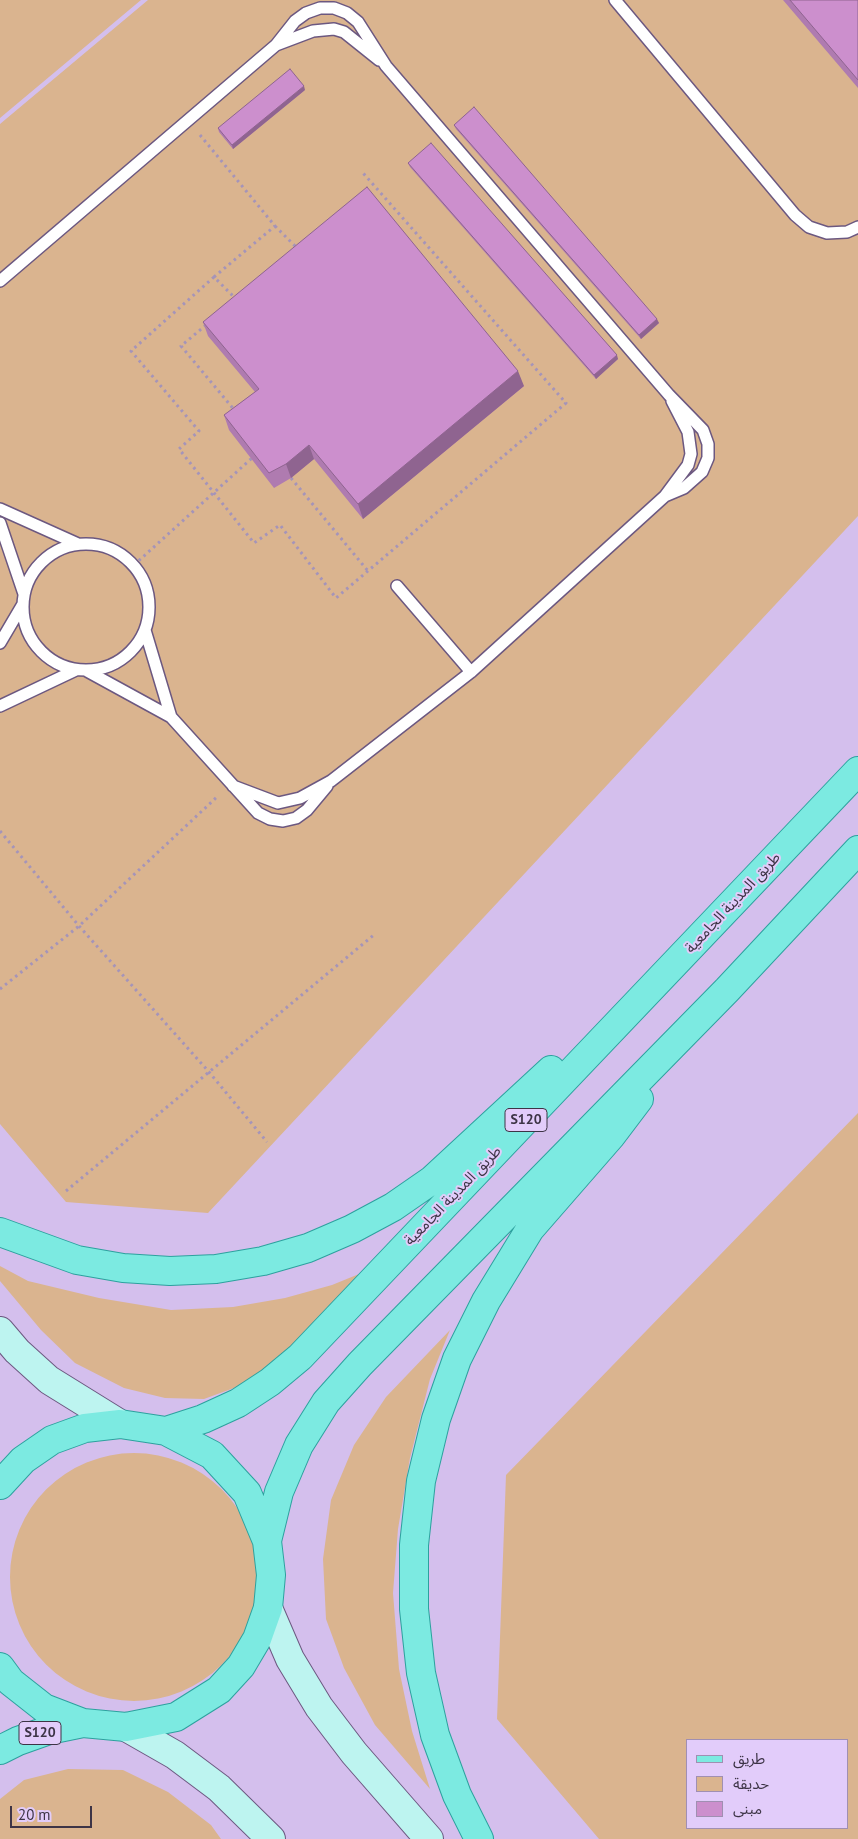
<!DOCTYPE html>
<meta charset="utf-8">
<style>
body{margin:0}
#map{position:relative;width:858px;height:1839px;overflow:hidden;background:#d4bfed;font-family:"PT Sans","Noto Sans Arabic",sans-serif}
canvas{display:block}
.legend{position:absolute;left:686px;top:1739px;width:162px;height:90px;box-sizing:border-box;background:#e2ccfa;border:1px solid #a08fb2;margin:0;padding:6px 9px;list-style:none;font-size:15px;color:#3d3446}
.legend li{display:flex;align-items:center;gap:10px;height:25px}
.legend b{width:25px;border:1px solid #a08fb2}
.scale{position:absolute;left:10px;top:1806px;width:82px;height:22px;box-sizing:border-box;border:2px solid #3d3446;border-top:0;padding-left:6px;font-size:15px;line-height:18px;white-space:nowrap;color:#3d3446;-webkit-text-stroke:4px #e2ccfa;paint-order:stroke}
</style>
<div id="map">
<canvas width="858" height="1839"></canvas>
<ul class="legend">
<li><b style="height:6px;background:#7ceae1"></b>طريق</li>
<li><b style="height:14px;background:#dab48f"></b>حديقة</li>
<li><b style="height:14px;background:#cc8fcd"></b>مبنى</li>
</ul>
<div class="scale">20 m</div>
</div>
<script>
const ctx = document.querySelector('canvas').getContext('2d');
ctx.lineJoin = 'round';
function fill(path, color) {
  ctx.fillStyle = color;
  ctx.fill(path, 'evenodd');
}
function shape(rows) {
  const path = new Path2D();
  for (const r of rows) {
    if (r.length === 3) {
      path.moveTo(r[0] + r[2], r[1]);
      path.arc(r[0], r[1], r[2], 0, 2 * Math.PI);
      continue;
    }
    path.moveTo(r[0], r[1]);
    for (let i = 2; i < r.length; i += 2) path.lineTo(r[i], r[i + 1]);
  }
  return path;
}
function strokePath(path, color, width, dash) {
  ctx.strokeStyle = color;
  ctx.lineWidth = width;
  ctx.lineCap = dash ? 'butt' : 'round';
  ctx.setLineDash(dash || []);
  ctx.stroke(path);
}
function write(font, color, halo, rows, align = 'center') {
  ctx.font = font + ' "PT Sans","Noto Sans Arabic",sans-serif';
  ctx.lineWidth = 4;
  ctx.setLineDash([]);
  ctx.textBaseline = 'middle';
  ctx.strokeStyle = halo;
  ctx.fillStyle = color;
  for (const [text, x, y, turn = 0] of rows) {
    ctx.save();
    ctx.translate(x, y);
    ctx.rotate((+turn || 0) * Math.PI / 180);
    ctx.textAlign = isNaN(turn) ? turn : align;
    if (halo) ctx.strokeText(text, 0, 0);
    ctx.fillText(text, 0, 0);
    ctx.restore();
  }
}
const green = shape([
 [0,0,141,0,0,118],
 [148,0,858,0,858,516,208,1213,66,1202,0,1124,0,124],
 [858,1113,858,1839,599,1839,497,1719,506,1475],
 [687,1740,847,1740,847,1828,687,1828],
 [0,1266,28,1281,99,1298,171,1310,233,1307,285,1298,332,1285,359,1274,277,1361,242,1385,204,1399,165,1398,124,1388,75,1363,41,1330,0,1281],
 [450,1330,430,1379,410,1458,398,1529,393,1593,399,1669,412,1731,430,1789,375,1725,344,1668,326,1619,323,1559,331,1500,354,1445,386,1397],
 [134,1577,124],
 [68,1769,123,1770,168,1792,211,1825,221,1839,0,1839,0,1799,24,1780]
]);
const path = shape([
 [200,135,275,226,214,277,235,298],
 [275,226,296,247,294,249],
 [214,277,131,351,199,431,179,449,254,543,280,525,336,598,566,403,363,173],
 [206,325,181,346,236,412],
 [291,478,368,571],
 [134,565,252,458],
 [0,831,79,926,209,1072,267,1142],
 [0,989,79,926,218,796],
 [66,1191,375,934]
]);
const lane = shape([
 [615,0,795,215,809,227,827,233,847,232,858,227],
 [276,45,313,31,334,29,344,32,379,60],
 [0,281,276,45,295,21,306,13,320,8,334,8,347,13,358,22,386,66,669,395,703,430,708,444,708,458,702,472,684,488,665,496],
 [0,509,78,544],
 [0,523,24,594],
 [86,607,63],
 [397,586,471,672],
 [145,630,171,717],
 [0,643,23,604],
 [87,671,171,717,258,813,270,819,283,821,296,818,307,810,327,786],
 [0,706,76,670],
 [233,786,278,803,300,798,331,781,471,672,665,496,688,465,691,454,688,432,672,401]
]);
const secondary = shape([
 [0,1331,17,1351,49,1380,120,1424],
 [268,1608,290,1659,319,1707,354,1753,429,1839],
 [126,1727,175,1755,219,1788,271,1839]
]);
const primary = shape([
 [0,1232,77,1260,123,1268,170,1271,216,1269,263,1261,308,1248,352,1229,393,1207,432,1180,551,1070],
 [166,1431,203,1419,238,1403,270,1382,300,1357,858,771],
 [0,1485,23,1460,52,1440,85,1428,120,1424,166,1431,212,1455,247,1493,267,1541,271,1575,268,1608,257,1639,241,1666,219,1690,176,1717,126,1727,83,1723,44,1708,11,1682,0,1667],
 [267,1541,279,1492,299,1445,326,1402,360,1364,727,990,858,850],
 [0,1750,18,1741,49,1730,83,1723],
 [479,1839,457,1795,435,1735,421,1673,414,1609,414,1545,421,1481,436,1419,457,1359,486,1301,530,1229,611,1136,639,1099]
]);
const wall = shape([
 [783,0,858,0,858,88],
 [305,90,233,149,219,132,218,128],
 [454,125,659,323,641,339,456,129],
 [408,163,618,359,596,379,410,167],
 [203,322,524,386,363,519,314,459,291,478,274,488,229,430,224,415,255,392,208,336]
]);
const shadedWall = shape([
 [304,86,305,90,233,149,232,145],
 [657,319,659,323,641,339,639,335],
 [617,355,618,359,596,379,594,375],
 [518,371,524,386,363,519,358,504],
 [309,445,314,459,291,478,286,464]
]);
const building = shape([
 [790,0,858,0,858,80,790,0],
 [290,69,304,86,232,145,218,128,290,69],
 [474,107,657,319,639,335,454,125,474,107],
 [431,143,617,355,594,375,408,163,431,143],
 [367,187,518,371,358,504,309,445,286,464,269,473,224,415,259,389,203,322,367,187]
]);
const shields = [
 [526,1120,42],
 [40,1733,42]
];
const shieldNames = [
 ["S120",526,1120],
 ["S120",40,1733]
];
const streetNames = [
 ["طريق المدينة الجامعية",733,903,-47],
 ["طريق المدينة الجامعية",453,1196,-46]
];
fill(green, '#dab48f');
strokePath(lane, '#6c5880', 14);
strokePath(secondary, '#6c5880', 30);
strokePath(primary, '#2da19e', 30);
strokePath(path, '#a594b9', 3, [2.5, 4]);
strokePath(lane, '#fff', 11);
strokePath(secondary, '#bdf4f0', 28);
strokePath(primary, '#7ceae1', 28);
fill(wall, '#af7bb0');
fill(shadedWall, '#8f6490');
fill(building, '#cc8fcd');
strokePath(building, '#8f6490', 1);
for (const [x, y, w] of shields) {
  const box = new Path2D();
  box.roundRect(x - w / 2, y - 11.5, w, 23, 4);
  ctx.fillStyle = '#e2ccfa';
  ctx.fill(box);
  strokePath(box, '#3d3446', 1);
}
write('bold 14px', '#3d3446', null, shieldNames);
write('15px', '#3d3446', '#e2ccfa', streetNames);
</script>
